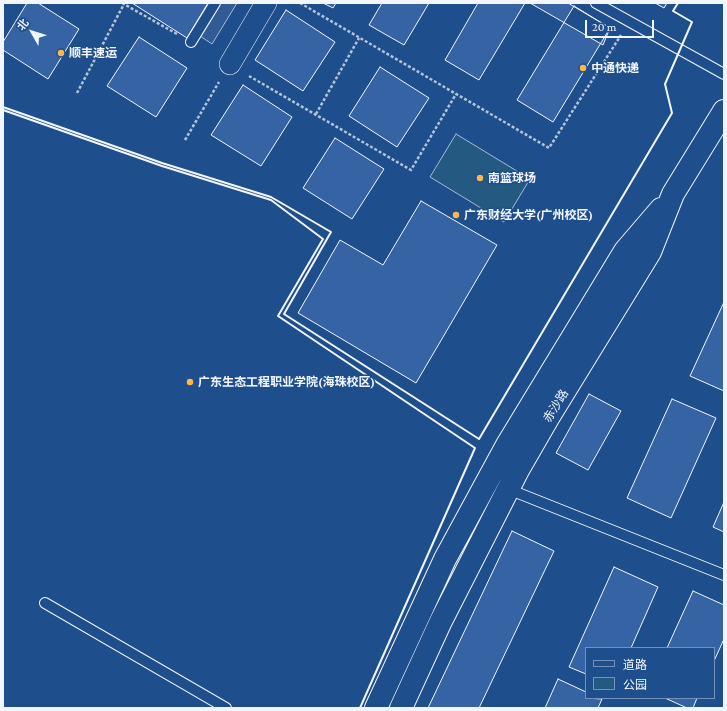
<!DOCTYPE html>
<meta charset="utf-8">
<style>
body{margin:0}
#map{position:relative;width:727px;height:711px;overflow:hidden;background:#1f4e8c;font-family:"Crimson Pro","Noto Sans SC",serif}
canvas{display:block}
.frame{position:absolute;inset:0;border:4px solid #f2f6ff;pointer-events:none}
.legend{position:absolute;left:585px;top:647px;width:130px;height:52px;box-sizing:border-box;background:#1f4e8c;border:1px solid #7391ba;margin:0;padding:5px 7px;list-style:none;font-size:12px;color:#f2f6ff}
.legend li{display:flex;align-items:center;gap:8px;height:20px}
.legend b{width:20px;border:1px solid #7391ba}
.north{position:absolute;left:12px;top:12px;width:40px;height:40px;-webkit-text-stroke:3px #1f4e8c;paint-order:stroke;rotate:309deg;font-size:11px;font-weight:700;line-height:16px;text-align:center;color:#f2f6ff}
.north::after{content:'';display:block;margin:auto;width:14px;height:18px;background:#f2f6ff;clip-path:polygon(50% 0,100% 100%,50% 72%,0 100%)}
.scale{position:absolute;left:585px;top:20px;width:69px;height:18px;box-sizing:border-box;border:2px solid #f2f6ff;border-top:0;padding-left:5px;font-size:12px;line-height:14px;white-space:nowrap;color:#f2f6ff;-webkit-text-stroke:3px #1f4e8c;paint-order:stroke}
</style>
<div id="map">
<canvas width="727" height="711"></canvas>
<div class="frame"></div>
<ul class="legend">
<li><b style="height:5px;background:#1f4e8c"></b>道路</li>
<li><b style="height:11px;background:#245a82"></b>公园</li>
</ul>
<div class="north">北</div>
<div class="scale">20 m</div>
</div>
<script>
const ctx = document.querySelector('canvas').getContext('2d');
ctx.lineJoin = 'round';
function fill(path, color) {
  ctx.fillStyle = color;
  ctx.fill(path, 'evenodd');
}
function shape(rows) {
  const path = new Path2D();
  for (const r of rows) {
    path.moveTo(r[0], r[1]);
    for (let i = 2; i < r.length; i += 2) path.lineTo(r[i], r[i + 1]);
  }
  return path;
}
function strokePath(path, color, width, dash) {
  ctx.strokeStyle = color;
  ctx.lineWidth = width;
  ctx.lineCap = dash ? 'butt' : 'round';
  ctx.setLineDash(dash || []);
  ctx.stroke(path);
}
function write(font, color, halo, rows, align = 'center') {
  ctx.font = font + ' "Crimson Pro","Noto Sans SC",serif';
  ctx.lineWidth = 3;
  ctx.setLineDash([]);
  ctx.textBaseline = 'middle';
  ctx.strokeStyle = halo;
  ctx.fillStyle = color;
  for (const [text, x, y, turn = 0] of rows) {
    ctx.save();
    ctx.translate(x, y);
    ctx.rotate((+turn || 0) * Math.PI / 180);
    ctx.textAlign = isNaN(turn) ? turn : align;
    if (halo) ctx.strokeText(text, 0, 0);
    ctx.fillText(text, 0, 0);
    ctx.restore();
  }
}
const green = shape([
 [456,134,530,179,504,222,430,177,456,134]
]);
const parking = shape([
 [220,3,237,3,212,44,200,36,220,3]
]);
const building = shape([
 [27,3,38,3,79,29,48,79,3,50,3,42,27,3],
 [132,3,208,3,187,38,132,3],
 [323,3,336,3,333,8,323,3],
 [382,3,429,3,404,45,369,25,382,3],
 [478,3,525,3,479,80,445,60,478,3],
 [530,3,568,3,610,28,603,45,530,3],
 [655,3,667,3,664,8,655,3],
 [574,6,610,28,553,122,517,100,574,6],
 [286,10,335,42,303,91,255,60,286,10],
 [139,37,187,68,156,117,107,86,139,37],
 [380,67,429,98,397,147,349,116,380,67],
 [243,85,292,117,261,166,211,135,243,85],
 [335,138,384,169,352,219,303,188,335,138],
 [421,201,497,245,416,383,298,313,340,240,383,265,421,201],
 [724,302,724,391,690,376,724,302],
 [589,394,621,411,588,470,556,453,589,394],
 [672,399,716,418,671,518,627,498,672,399],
 [724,502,724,532,713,527,724,502],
 [512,531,554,551,479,708,428,708,512,531],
 [614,567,658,587,631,648,586,648,586,674,569,667,614,567],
 [693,591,724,605,724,639,714,661,714,648,667,648,693,591],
 [558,679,586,692,586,698,602,699,598,708,545,708,558,679],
 [665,698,697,698,693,708,687,708,665,698]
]);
const path = shape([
 [122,3,177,34],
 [300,3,549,148,621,35],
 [249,76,411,170,456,94],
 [77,93,124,4],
 [316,114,359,38],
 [185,140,219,82]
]);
const lane = shape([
 [596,3,724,74],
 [191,42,215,3],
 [508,489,724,575],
 [45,603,226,708]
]);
const street = shape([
 [230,64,266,3]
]);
const secondary = shape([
 [376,708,445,559,507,445,625,251,661,209],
 [401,708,441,621,518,470,548,418,650,252,673,194,724,111]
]);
const wall = shape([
 [3,107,162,163,271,197,331,232,284,314,479,439,672,113,665,84,692,22,673,11,678,3],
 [3,110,162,166,271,200,323,239,278,316,475,448,360,708]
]);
const markers = [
 [61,53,4,"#ffb74d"],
 [583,68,4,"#ffb74d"],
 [480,178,4,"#ffb74d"],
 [456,215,4,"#ffb74d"],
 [190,382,4,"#ffb74d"]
];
const poiNames = [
 ["顺丰速运",69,53],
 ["中通快递",591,68],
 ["南篮球场",488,178],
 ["广东财经大学(广州校区)",464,215],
 ["广东生态工程职业学院(海珠校区)",198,382]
];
const streetNames = [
 ["赤沙路",556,406,-58]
];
fill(green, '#245a82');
strokePath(green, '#a8bbd7', 1);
fill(parking, '#305b95');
strokePath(parking, '#a8bbd7', 1);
fill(building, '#3563a3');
strokePath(building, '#f2f6ff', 1);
strokePath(lane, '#f2f6ff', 12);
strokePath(street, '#f2f6ff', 22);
strokePath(secondary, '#f2f6ff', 24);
strokePath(path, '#b3c4dc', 2.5, [3, 2]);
strokePath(lane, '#1f4e8c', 10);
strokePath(street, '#1f4e8c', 21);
strokePath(secondary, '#1f4e8c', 22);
strokePath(wall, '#f2f6ff', 2);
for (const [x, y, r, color] of markers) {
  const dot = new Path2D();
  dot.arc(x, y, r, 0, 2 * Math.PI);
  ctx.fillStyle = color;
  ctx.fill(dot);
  strokePath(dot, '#1f4e8c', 1.5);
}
write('bold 12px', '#f2f6ff', '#1f4e8c', poiNames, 'left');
write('12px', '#f2f6ff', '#1f4e8c', streetNames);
</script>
